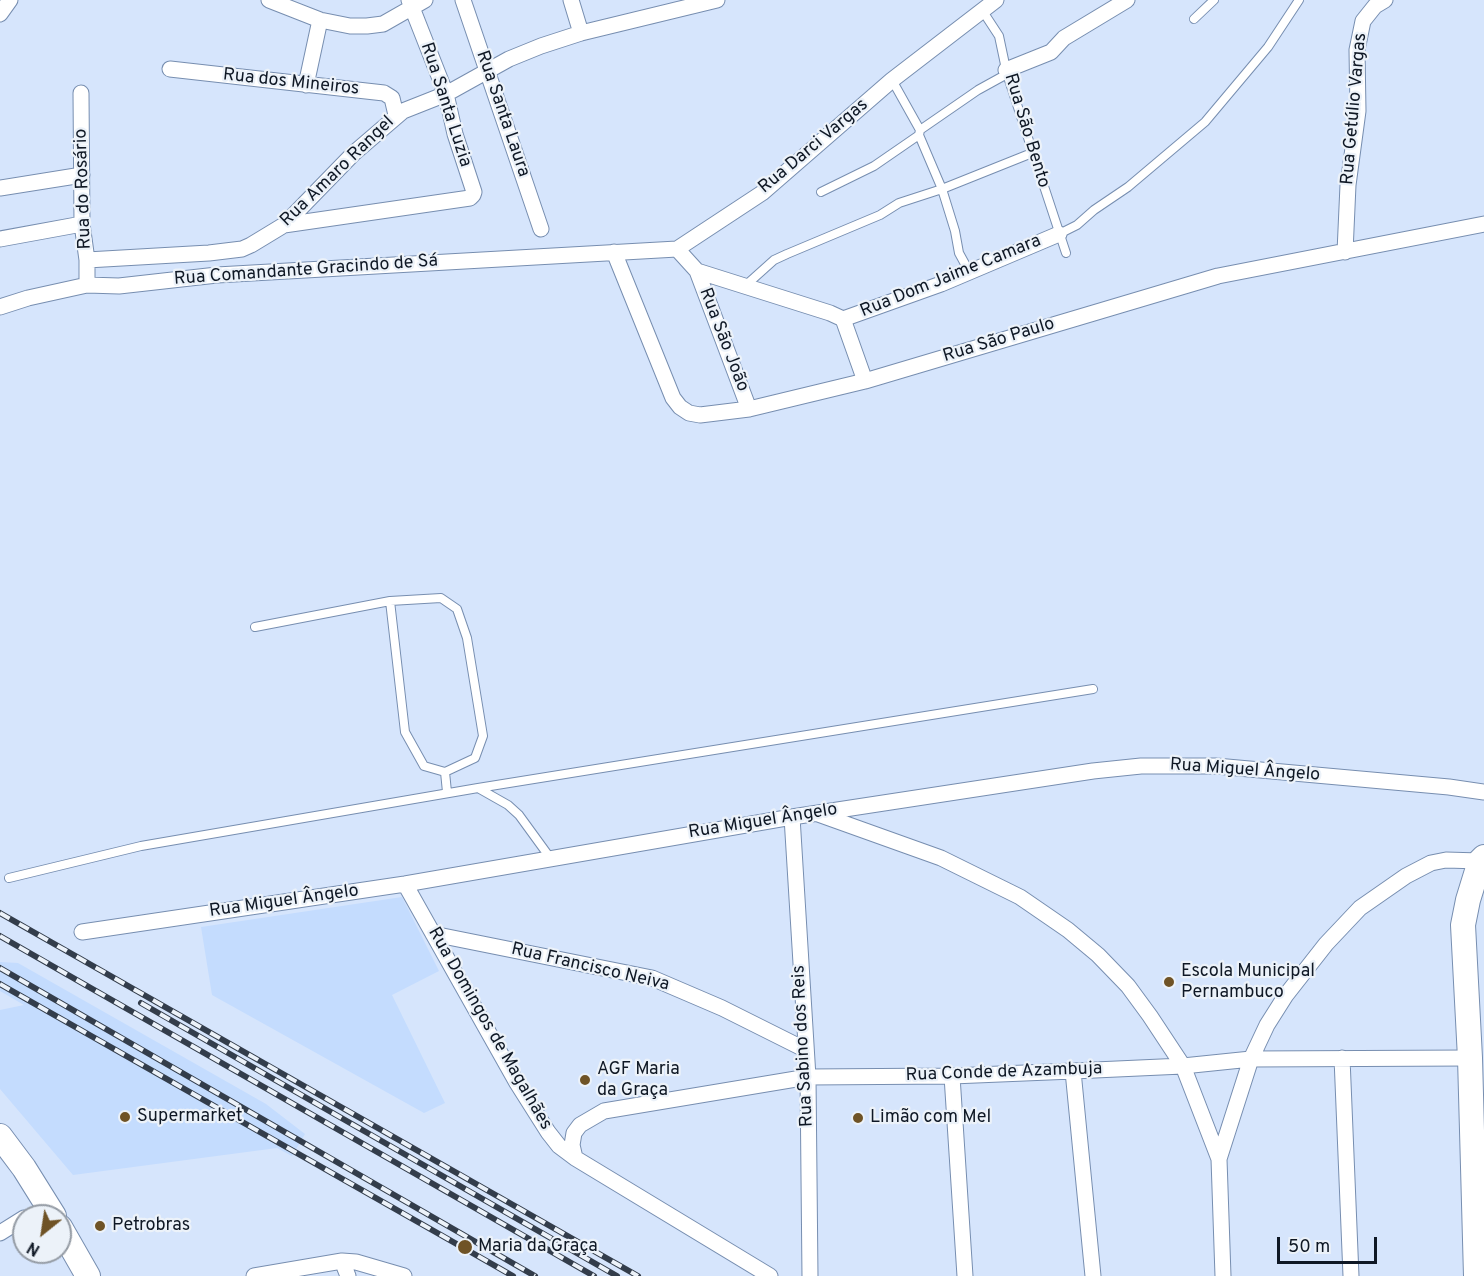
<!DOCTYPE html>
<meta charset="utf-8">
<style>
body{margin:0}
#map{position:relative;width:1484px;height:1276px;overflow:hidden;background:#d6e5fc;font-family:Overpass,sans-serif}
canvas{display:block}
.north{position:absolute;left:12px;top:1204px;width:60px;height:60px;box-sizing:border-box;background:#ecf2f9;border:2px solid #949ba4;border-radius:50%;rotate:210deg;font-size:16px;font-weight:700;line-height:24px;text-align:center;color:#0f1825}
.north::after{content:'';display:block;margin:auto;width:21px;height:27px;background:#6f5326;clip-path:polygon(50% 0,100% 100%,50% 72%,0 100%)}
.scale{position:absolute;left:1277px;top:1237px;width:100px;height:27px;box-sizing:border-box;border:3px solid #0f1825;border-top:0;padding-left:8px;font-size:18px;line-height:21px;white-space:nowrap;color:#0f1825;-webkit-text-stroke:4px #ecf2f9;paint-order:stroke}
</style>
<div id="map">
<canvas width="1484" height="1276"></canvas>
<div class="north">N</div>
<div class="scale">50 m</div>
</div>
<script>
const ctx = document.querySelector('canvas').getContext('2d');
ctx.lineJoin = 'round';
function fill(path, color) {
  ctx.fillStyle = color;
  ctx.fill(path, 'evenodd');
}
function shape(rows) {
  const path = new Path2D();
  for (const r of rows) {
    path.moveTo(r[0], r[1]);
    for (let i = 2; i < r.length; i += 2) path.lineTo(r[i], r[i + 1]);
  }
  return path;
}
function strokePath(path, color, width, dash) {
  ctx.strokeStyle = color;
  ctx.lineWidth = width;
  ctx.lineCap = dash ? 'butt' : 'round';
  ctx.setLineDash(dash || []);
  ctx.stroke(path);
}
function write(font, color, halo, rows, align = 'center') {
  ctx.font = font + ' Overpass,sans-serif';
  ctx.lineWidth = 4.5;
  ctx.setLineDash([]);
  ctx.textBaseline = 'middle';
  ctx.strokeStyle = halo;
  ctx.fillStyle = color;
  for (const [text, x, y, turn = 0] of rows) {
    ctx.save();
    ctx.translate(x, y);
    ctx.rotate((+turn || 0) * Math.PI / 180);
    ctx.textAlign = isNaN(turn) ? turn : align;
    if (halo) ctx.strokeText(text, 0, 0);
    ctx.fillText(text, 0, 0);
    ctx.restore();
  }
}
const built = shape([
 [402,897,439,971,392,995,445,1103,424,1113,212,995,201,927],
 [0,962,18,963,266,1104,305,1134,292,1156,277,1148,73,1175,0,1089,0,1010,24,1005,0,991]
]);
const service = shape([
 [982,10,999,36,1007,74,1066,253],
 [1194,19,1214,0],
 [892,80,920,130,919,135,942,189,955,231,959,253,970,273],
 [920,130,978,90,1007,74],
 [821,192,874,166,919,135],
 [1059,234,1077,225,1094,210,1128,187,1205,122,1268,47,1299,0],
 [745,286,774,260,787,254,880,215,899,203,942,189,1032,153],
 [255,627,390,601,441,598,457,609,467,638,483,736,475,758,445,772,424,766,405,732,390,601],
 [445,772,447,792],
 [478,788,1093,689],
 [9,878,141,846,478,788,508,805,519,815,551,859]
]);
const minor = shape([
 [269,0,320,20,350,26,367,26,383,24,425,0],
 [463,0,541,229],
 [571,0,581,33],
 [0,14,10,0],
 [170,69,384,93,392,98,396,115],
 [1006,70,1051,52,1064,38,1127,0],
 [306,85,320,20],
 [81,93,82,224,87,260,87,285],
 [0,188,82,175],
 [284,225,470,198,473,195,474,192,455,134,446,94,409,0],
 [0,239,82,224],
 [677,249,697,271,830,313,843,319,865,381],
 [614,252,673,398,680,407,689,413,700,415,749,409,865,381,1218,276,1484,224],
 [1345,252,1348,185,1358,111,1357,50,1363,21,1375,6,1385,0],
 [87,260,209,253,242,249,251,245,284,225,354,153,403,111,446,94,509,59,541,46,581,33,717,0],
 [697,271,749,409],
 [0,307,28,298,87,285,119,286,217,275,677,249,762,193,892,80,996,0],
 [843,319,941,284,1059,234],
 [818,814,941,858,1020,897,1068,930,1098,955,1128,986,1150,1016,1183,1066,1219,1159,1223,1276],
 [792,817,808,1077,810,1276],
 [405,884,517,1083,548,1132,559,1146,575,1158,770,1276],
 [82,932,405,884,792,817,1093,771,1141,766,1216,766,1449,787,1484,792],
 [433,934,652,978,722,1008,806,1050],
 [1342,1058,1351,1276],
 [1073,1071,1093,1276],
 [952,1076,965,1276],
 [575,1158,572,1145,574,1133,580,1125,604,1111,808,1077,952,1076,1073,1071,1183,1066,1251,1059,1470,1058],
 [1219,1159,1251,1059,1267,1025,1286,995,1326,944,1360,908,1406,876,1431,863,1446,860,1480,861],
 [0,1233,24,1218],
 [342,1261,348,1276],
 [254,1276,342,1261,356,1262,404,1276]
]);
const primary = shape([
 [0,1136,24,1168,54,1216],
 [60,1227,88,1276],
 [1476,1276,1470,1058,1463,925,1468,900,1480,861,1484,857]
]);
const rail = shape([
 [0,913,638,1276],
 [0,936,594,1276],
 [0,968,535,1276],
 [0,984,513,1276],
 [141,1003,617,1276]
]);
const markers = [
 [1169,982,6,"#6f5326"],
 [585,1080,6,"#6f5326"],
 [125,1117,6,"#6f5326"],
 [858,1118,6,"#6f5326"],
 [100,1226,6,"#6f5326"],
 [465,1247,8,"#6f5326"]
];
const streetNames = [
 ["Rua dos Mineiros",291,83,6],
 ["Rua Santa Luzia",445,105,72],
 ["Rua Getúlio Vargas",1355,109,-85],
 ["Rua Santa Laura",502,114,71],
 ["Rua São Bento",1026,131,73],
 ["Rua Darci Vargas",814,147,-40],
 ["Rua Amaro Rangel",338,172,-44],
 ["Rua do Rosário",84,189,-92],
 ["Rua Comandante Gracindo de Sá",306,271,-4],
 ["Rua Dom Jaime Camara",951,277,-22],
 ["Rua São João",723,340,69],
 ["Rua São Paulo",999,341,-17],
 ["Rua Miguel Ângelo",1245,771,4],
 ["Rua Miguel Ângelo",763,822,-9],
 ["Rua Miguel Ângelo",284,902,-8],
 ["Rua Francisco Neiva",590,968,13],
 ["Rua Domingos de Magalhães",489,1029,60],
 ["Rua Sabino dos Reis",804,1046,-93],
 ["Rua Conde de Azambuja",1004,1073,-2]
];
const poiNames = [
 ["Escola Municipal",1181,972],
 ["Pernambuco",1181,993],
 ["AGF Maria",597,1070],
 ["da Graça",597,1091],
 ["Supermarket",137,1117],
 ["Limão com Mel",870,1118],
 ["Petrobras",112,1226],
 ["Maria da Graça",478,1247]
];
fill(built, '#c4dcfe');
strokePath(service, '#778eb0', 10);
strokePath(minor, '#778eb0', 17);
strokePath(primary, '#778eb0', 26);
strokePath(service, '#fff', 8);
strokePath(minor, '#fff', 15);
strokePath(primary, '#fff', 24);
strokePath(rail, '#333d4b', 6);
strokePath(rail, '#ecf2f9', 4, [11]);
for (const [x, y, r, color] of markers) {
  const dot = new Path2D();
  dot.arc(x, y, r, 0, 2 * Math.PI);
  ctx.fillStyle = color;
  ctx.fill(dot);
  strokePath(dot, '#ecf2f9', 2);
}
write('18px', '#0f1825', '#ecf2f9', streetNames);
write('18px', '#0f1825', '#ecf2f9', poiNames, 'left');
</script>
